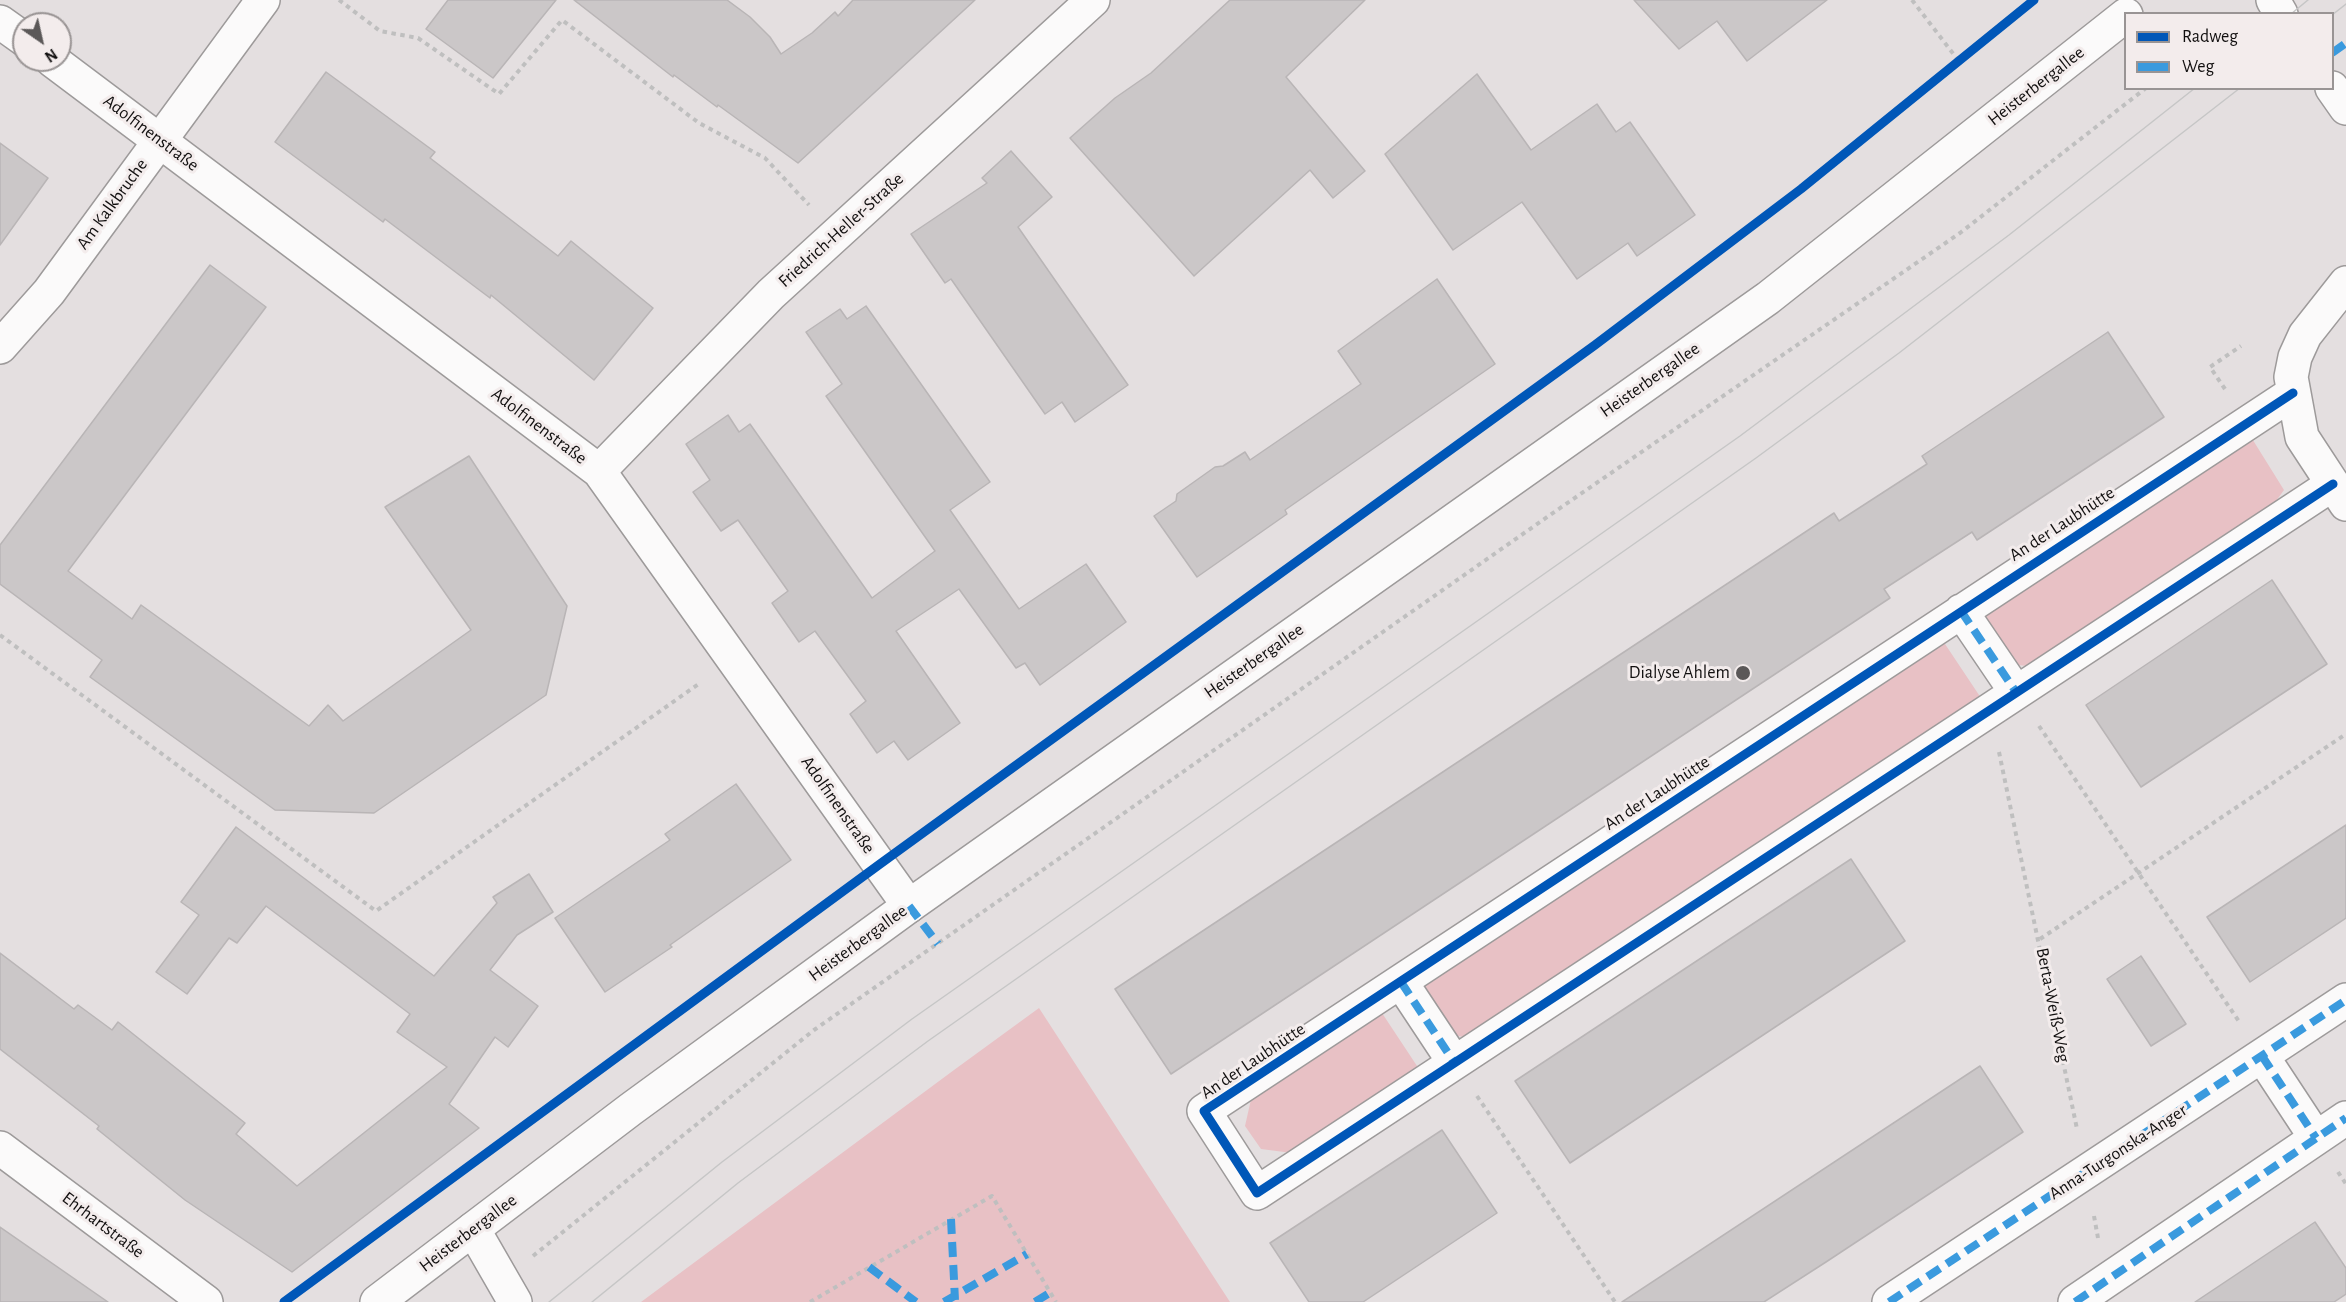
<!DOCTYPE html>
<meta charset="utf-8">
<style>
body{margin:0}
#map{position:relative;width:2346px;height:1302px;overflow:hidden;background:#e4dfe0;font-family:"Alegreya Sans",sans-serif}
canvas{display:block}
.legend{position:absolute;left:2124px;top:12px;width:210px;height:78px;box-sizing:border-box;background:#f3ecec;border:2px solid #999494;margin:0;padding:8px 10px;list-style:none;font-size:18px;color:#110f0f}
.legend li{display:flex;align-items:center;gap:12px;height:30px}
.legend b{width:30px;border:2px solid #999494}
.north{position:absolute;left:12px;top:12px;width:60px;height:60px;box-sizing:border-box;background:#f3ecec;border:2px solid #999494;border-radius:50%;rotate:146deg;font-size:16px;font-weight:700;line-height:24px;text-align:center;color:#110f0f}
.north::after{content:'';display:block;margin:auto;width:21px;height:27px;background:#5b5858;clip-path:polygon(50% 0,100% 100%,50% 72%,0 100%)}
</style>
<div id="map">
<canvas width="2346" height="1302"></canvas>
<ul class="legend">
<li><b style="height:8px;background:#0057b8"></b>Radweg</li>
<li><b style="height:8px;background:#3a9ade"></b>Weg</li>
</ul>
<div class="north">N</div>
</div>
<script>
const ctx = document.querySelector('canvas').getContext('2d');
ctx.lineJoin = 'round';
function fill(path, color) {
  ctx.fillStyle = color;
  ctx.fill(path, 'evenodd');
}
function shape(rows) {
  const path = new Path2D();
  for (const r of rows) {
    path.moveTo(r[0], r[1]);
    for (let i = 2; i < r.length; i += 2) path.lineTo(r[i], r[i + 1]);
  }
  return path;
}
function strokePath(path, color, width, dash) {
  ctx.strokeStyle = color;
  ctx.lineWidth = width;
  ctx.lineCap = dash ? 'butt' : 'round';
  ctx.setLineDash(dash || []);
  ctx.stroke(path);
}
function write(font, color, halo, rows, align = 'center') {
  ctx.font = font + ' "Alegreya Sans",sans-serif';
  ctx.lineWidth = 6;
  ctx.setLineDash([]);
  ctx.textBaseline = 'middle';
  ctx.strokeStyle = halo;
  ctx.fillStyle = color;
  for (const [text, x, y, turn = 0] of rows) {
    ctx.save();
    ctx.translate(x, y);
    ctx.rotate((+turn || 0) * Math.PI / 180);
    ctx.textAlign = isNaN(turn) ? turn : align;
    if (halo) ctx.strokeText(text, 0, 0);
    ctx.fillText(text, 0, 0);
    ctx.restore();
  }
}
const green = shape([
 [2251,437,2284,490,2276,501,2029,666,2016,665,1986,620,1986,615],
 [1941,638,1981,698,1464,1037,1452,1035,1424,988,1425,984],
 [1039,1008,1230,1302,641,1302,954,1070],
 [1380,1010,1419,1069,1292,1153,1261,1149,1245,1126,1252,1095]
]);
const building = shape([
 [448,0,556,0,493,78,426,29,448,0],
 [574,0,727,0,750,17,770,37,781,54,812,33,835,12,838,16,853,0,975,0,798,163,718,105,717,107,674,75,673,77,574,0],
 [1230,0,1365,0,1286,77,1365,171,1333,198,1310,170,1194,276,1070,138,1115,98,1151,73,1230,0],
 [1634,0,1827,0,1747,61,1717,21,1679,49,1634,0],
 [326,72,435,152,430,158,558,256,571,241,653,308,594,380,491,295,490,298,385,219,383,222,275,142,326,72],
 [1477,74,1531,150,1597,104,1616,132,1630,122,1695,215,1637,256,1628,243,1577,279,1522,202,1453,250,1385,154,1477,74],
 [0,143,48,178,0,245,0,143],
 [1011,151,1052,197,1018,227,1128,385,1075,422,1062,402,1045,414,951,279,945,283,911,234,987,183,982,178,1011,151],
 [210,265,266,307,68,571,132,619,141,605,309,726,328,705,343,721,471,630,385,507,469,456,567,606,546,695,374,813,275,810,90,677,102,660,0,584,0,545,210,265],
 [1437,279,1495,364,1285,510,1287,514,1197,577,1154,516,1176,501,1177,494,1215,467,1223,466,1245,452,1250,460,1361,384,1338,351,1437,279],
 [866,306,990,482,950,510,1019,609,1086,564,1126,622,1040,685,1025,663,1016,668,959,589,896,631,960,723,908,760,894,741,877,753,850,714,866,701,815,631,799,642,772,603,788,591,738,520,721,531,693,492,710,480,686,444,728,415,739,432,750,424,872,598,935,551,826,396,842,384,806,332,840,309,847,319,866,306],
 [2108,332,2164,417,1977,540,1972,532,1884,589,1890,598,1171,1074,1115,989,1834,513,1839,521,1927,464,1922,456,2108,332],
 [2272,580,2327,664,2141,787,2086,705,2272,580],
 [736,784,791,860,670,945,672,947,605,992,555,918,670,840,665,834,736,784],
 [2346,825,2346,918,2250,982,2207,917,2346,825],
 [236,827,434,976,497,903,493,897,529,874,553,912,517,935,490,970,538,1006,508,1047,495,1037,449,1104,479,1128,292,1272,185,1200,97,1129,99,1126,0,1049,0,953,74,1009,78,1005,112,1030,118,1022,245,1123,236,1134,297,1186,447,1067,397,1032,410,1014,266,906,237,943,229,938,187,994,156,972,199,915,181,902,236,827],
 [1851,859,1905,941,1570,1163,1515,1081,1851,859],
 [2141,956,2186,1024,2151,1046,2107,979,2141,956],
 [1980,1066,2023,1132,1826,1262,1764,1302,1622,1302,1980,1066],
 [1442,1130,1497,1213,1363,1302,1309,1302,1270,1243,1442,1130],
 [2315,1222,2346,1268,2346,1294,2334,1302,2195,1302,2315,1222],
 [0,1227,108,1302,0,1302,0,1227]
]);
const path = shape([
 [339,0,380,31,418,38,499,94,562,20,699,123,765,158,809,205],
 [1912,0,1958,60],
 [2225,389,2210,367,2241,346],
 [0,635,376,911,700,683],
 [2039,726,2240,1023],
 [1999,752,2077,1129],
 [2040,939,2346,734],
 [1477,1096,1615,1302],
 [2338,1172,2346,1184],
 [2094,1216,2098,1238],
 [533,1256,814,1030,1550,515,1960,233,2146,88],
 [810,1302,992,1196,1056,1302]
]);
const minor = shape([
 [2273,0,2281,14],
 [0,22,24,39],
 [52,60,599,471,909,906],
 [2332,88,2346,108],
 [2346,283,2305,335,2295,357,2291,377,2302,437,2346,504],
 [0,347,49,292,263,0],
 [2293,393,1204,1111,1257,1193,2333,484],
 [599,471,771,294,1093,0],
 [1961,611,2016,692],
 [1401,982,1454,1062],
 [2262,1056,2316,1138],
 [0,1148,206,1302],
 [473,1229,515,1302],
 [1889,1302,2346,1000],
 [2075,1302,2346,1118]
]);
const major = shape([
 [377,1302,631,1109,909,906,1768,298,2126,15]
]);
const tram = shape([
 [2291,14,2308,0],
 [2332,15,2346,4],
 [549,1302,722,1162,912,1019,1740,436,2009,235,2195,88],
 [592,1302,738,1183,928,1041,1756,458,1899,353,2240,88]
]);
const quiet = shape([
 [2332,53,2346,43],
 [1961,611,2016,692],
 [909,906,938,944],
 [1401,982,1454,1062],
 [2262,1056,2316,1138],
 [951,1219,955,1300],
 [869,1267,916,1302],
 [944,1302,1027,1254],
 [1035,1302,1051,1292],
 [1889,1302,2346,1000],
 [2075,1302,2346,1118]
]);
const cycleway = shape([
 [2293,393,1204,1111,1257,1193,2333,484],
 [284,1302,880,864,1595,345,1801,189,2034,0]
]);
const markers = [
 [1743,673,8,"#5b5858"]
];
const streetNames = [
 ["Heisterbergallee",2036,86,-38],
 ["Adolfinenstraße",151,133,37],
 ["Am Kalkbruche",112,204,-54],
 ["Friedrich-Heller-Straße",841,230,-42],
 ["Heisterbergallee",1650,380,-35],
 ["Adolfinenstraße",539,426,37],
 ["An der Laubhütte",2062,524,-33],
 ["Heisterbergallee",1254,661,-35],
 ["An der Laubhütte",1657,793,-33],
 ["Adolfinenstraße",838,805,55],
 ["Heisterbergallee",858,943,-36],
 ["Berta-Weiß-Weg",2053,1005,79],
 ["An der Laubhütte",1253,1061,-34],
 ["Anna-Turgonska-Anger",2118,1152,-33],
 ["Ehrhartstraße",103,1225,37],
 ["Heisterbergallee",468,1233,-37]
];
const poiNames = [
 ["Dialyse Ahlem",1730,673]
];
fill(green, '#e8c1c5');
fill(building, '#cbc7c8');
strokePath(building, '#b9b5b6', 1.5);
strokePath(minor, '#9d9a9a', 36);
strokePath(major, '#9d9a9a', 36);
strokePath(path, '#bfbfbf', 4, [4.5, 4.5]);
strokePath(minor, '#fbfafa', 33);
strokePath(major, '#fbfafa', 33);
strokePath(tram, '#c6c6c6', 1.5);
strokePath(quiet, '#3a9ade', 8, [15, 8]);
strokePath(cycleway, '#0057b8', 9);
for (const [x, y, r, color] of markers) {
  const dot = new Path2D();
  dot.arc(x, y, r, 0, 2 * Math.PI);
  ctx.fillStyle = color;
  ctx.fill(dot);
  strokePath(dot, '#f3ecec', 2);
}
write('18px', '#110f0f', '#f3ecec', streetNames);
write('18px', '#110f0f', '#f3ecec', poiNames, 'right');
</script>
